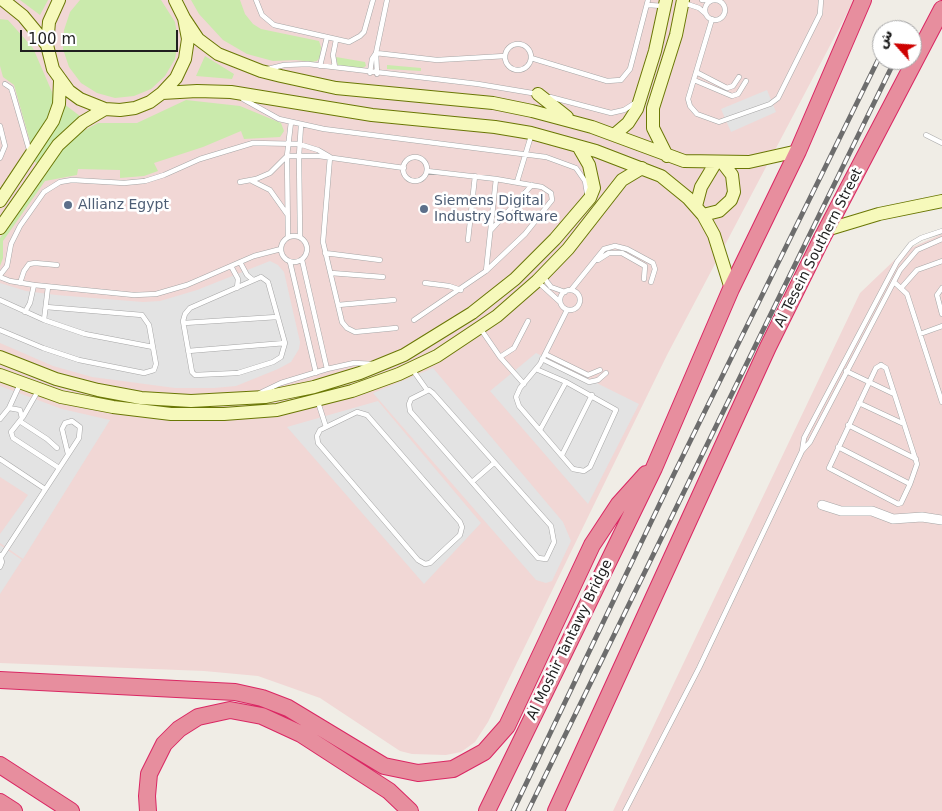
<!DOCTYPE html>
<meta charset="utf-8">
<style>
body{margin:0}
#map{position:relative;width:942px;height:811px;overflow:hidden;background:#f0ede6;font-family:"DejaVu Sans","Noto Sans Arabic",sans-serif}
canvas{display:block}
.north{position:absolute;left:872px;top:20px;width:50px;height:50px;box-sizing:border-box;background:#fff;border:1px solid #a5a5a5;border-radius:50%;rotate:296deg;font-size:14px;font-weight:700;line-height:20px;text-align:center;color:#1f1f1f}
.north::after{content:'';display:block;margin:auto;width:18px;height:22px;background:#ce0201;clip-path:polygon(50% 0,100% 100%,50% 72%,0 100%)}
.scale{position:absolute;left:20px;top:30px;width:158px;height:22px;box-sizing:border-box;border:2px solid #1f1f1f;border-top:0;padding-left:6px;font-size:15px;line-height:18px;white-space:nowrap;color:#1f1f1f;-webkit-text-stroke:4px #fff;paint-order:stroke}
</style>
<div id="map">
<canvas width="942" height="811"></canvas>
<div class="north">ش</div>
<div class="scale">100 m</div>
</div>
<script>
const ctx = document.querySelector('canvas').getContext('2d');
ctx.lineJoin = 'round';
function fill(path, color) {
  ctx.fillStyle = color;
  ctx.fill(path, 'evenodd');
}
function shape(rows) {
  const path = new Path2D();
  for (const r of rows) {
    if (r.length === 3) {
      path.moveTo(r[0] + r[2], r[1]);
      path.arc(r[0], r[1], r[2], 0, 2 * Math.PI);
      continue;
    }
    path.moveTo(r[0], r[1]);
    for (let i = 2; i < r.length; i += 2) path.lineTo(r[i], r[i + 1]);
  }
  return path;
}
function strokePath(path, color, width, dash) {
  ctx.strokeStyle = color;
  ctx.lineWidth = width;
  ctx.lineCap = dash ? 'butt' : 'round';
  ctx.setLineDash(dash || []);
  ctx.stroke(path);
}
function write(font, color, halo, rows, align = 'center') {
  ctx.font = font + ' "DejaVu Sans",sans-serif';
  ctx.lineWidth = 5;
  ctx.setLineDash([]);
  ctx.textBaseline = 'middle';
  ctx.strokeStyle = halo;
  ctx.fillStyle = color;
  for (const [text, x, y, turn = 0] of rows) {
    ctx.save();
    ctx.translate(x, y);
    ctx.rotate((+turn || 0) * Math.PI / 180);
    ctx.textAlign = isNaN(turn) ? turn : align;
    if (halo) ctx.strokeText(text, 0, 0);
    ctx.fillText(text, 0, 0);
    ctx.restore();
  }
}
const commercial = shape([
 [0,0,854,0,667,355,488,722,475,742,461,752,446,755,412,754,400,751,320,698,258,676,204,671,0,663],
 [942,234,942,811,613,811,860,293,904,251]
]);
const grass = shape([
 [20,0,48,0,40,15],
 [80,0,161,0,175,22,178,41,175,59,165,76,151,89,134,96,115,98,97,93,81,83,69,67,63,49,64,30,70,12],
 [191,0,240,0,245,14,253,24,261,29,319,41,321,47,320,57,317,61,312,62,296,60,273,61,247,54,223,40,199,14],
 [0,19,8,20,33,48,52,92,53,101,45,123,31,145,14,85,3,77,0,66],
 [205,56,234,74,232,79,196,76],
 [336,57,365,62,366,66,360,69,338,66],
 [387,65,421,68,421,71,387,69],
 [186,100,240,106,281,123,284,131,280,137,244,139,241,131,203,147,154,163,158,171,144,176,120,178,120,170,78,169,77,175,45,181,3,241,3,258,0,266,0,238,64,147,74,136,98,123,137,123],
 [64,104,80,116,62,132,38,164,33,161,56,128]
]);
const parking = shape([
 [767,90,776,112,731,132,721,109],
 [270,261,278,265,284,272,300,342,299,349,291,362,278,369,236,386,214,388,175,388,92,377,53,366,0,343,0,283,26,291,56,295,143,302,160,301,197,290],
 [536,353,639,404,588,504,490,391],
 [433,368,563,522,571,541,552,581,546,583,536,580,373,393],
 [0,386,62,409,110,420,23,559,0,543,0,534,28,495,0,477],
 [378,401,481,523,424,584,287,427],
 [0,545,22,560,0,594]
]);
const lane = shape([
 [256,0,262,15,274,25,349,42,360,36,364,32,373,0],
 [702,0,712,0],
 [715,10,10],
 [684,3,699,8,706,14],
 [648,5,663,6],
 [712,19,688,99,690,106,697,114,719,122,770,104,778,98,820,14,821,0],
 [518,57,13],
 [376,53,437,60,505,56],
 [376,53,377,74],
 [531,58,607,81,621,80,630,69,648,0],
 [320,66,327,37],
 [335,67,333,55,336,40],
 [268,69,284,65,308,64,478,84,538,94],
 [696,72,727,88,733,86,739,77],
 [370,73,372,59,376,53,387,0],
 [694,80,732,96,738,94,746,81],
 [5,84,11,88,13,94,30,153],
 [550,97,611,113,624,110,635,103],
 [243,99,279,119,324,129,546,157,576,168,585,181,587,193],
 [0,126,5,146,0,158],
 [926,135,942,143],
 [330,157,323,242,342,322,347,328,355,332,396,328],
 [415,169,12],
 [252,181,270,190,287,214],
 [240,182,256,179,270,173,287,156,319,156,404,168],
 [517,182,531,136],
 [491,230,532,185],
 [294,249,13],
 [288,237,287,156,291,122],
 [300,237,299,156,301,125],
 [468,240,475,176],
 [325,253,380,260],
 [302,260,327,369],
 [598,260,609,253,622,253,645,266,644,279],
 [240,262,247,275,253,280],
 [290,262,316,373],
 [231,266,238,279,237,288],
 [486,271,496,179],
 [331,273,383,277],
 [0,275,7,266,11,244,20,226,44,192,60,182,72,180,124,183,145,181,164,175,200,159,253,143,299,144,318,150,330,157],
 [0,277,10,281,34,285,134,295,156,294,187,285,254,256,281,249],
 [261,277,268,282,285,343,281,357,273,362,238,373,195,375,192,372,183,321,185,314,190,308,261,277],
 [544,278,551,287,565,292],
 [538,282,560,302],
 [894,282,907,294,942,402],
 [20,283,24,271,29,264,35,263,57,265],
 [425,283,449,286,461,290],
 [902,287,917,270,942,261],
 [942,288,937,295,942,314],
 [570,300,10],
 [571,290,604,249,615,246,627,249,653,263,655,269,651,282],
 [0,300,44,320,85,334,153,347],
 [338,305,394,300],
 [25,312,30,303,34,285],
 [44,320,48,287],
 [414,320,486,271,525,234,552,200,551,193,542,187,496,179,427,171],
 [184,323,277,317],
 [480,328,500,357,524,384],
 [0,330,43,348,79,360,144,373,154,370,156,364,149,325,142,315,46,307],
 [920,334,942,326],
 [188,351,285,343],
 [545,354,588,375,600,370],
 [500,357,514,348,528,321],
 [542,359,589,382,598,380,606,373],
 [881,365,886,368,917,464,910,484,901,503,898,504,829,468,876,368,881,365],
 [412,369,427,390],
 [536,369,566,382,616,410,590,467,584,471,573,469,519,406,516,397,520,388,540,364,567,310],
 [846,371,894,394],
 [429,390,433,393,551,526,554,542,546,559,538,558,410,411,409,404,411,399,429,390],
 [260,393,281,383,327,369,354,363,373,364],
 [318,402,326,427],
 [859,403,904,424],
 [9,408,20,384],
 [357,412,367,415,460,522,462,527,460,535,430,563,425,564,418,560,318,443,317,436,320,430,357,412],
 [23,417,38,391],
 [0,419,9,408,20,410,22,418,11,432,13,438,59,468],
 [21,422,47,439,57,448],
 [848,425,916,459],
 [540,430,566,382],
 [838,447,910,484],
 [802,451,804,438,897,262,911,244,921,238,942,231],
 [562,455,592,395],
 [0,459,45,489],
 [472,482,494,463],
 [0,555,2,562,0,567],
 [1,557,79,438,80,427,72,421,65,423,62,429,68,454],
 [625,811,699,668,802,451,810,442,900,270,917,250,942,239]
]);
const street = shape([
 [822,505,841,511,872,511,893,519,922,517,942,520]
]);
const secondary = shape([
 [3,0,23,16,47,45],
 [59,0,49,22,47,45,53,69,69,91,80,99,105,109,120,110,135,108,150,102,162,93,176,78,185,59,188,39,184,18,175,0],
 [184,18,198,39,218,54,261,71,281,76,336,88,493,103,532,111,592,127,684,161,749,162,798,151],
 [162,93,197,91,231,92,372,115,495,127,531,133,596,151,661,176,688,198,703,215,714,235,731,289],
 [538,94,567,117],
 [614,135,628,123,637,109,655,51,666,0],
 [667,156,653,128,653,108,676,35,683,0],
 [0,201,53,121,59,104,60,81],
 [696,206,701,187,716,162],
 [703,215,719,211,731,200,734,192,732,175,722,162],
 [0,228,58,145,83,122,105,109],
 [826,230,879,214,942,201],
 [0,357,56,379,98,390,141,398,191,401,265,397,314,387,360,373,404,355,472,313,515,279,555,239,590,198,594,188,589,165,578,146],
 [0,375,61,397,113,407,171,414,224,414,277,410,352,391,399,374,437,356,497,316,537,281,568,249,622,180,642,168]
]);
const highway = shape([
 [0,680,235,692,262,698,288,708,384,766,418,773,453,769,484,752,507,726,592,545,619,504,646,474],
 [0,765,71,811],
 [0,802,14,811],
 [148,811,147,796,149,774,164,744,179,729,198,717,230,710,262,716,301,734,389,791,410,811],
 [487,811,654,468,731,289,798,151,863,0],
 [556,811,768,347,821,240,942,9]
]);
const rail = shape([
 [513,811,674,474,882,52],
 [528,811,895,60]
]);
const markers = [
 [68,205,5,"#5c6f8a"],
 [424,209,5,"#5c6f8a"]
];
const serviceNames = [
 ["Siemens Digital",434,201],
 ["Industry Software",434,217],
 ["Allianz Egypt",78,205]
];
const streetNames = [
 ["Al Tesein Southern Street",819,248,-63],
 ["Al Moshir Tantawy Bridge",570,640,-64]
];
fill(commercial, '#f1d7d5');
fill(grass, '#caeaac');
fill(parking, '#e3e3e3');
strokePath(lane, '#a6a6a6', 5.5);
strokePath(street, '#a6a6a6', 10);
strokePath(secondary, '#6a7705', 14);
strokePath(highway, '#da2763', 18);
strokePath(lane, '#fff', 4.5);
strokePath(street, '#fff', 9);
strokePath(secondary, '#f6f9bb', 12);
strokePath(highway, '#e78e9e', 16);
strokePath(rail, '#6d6d6d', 5);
strokePath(rail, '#fff', 3, [9]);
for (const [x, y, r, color] of markers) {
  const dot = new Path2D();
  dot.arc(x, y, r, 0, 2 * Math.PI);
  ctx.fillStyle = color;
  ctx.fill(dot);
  strokePath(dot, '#fff', 2);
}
write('14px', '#4e5e75', '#fff', serviceNames, 'left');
write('14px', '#1f1f1f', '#fff', streetNames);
</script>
